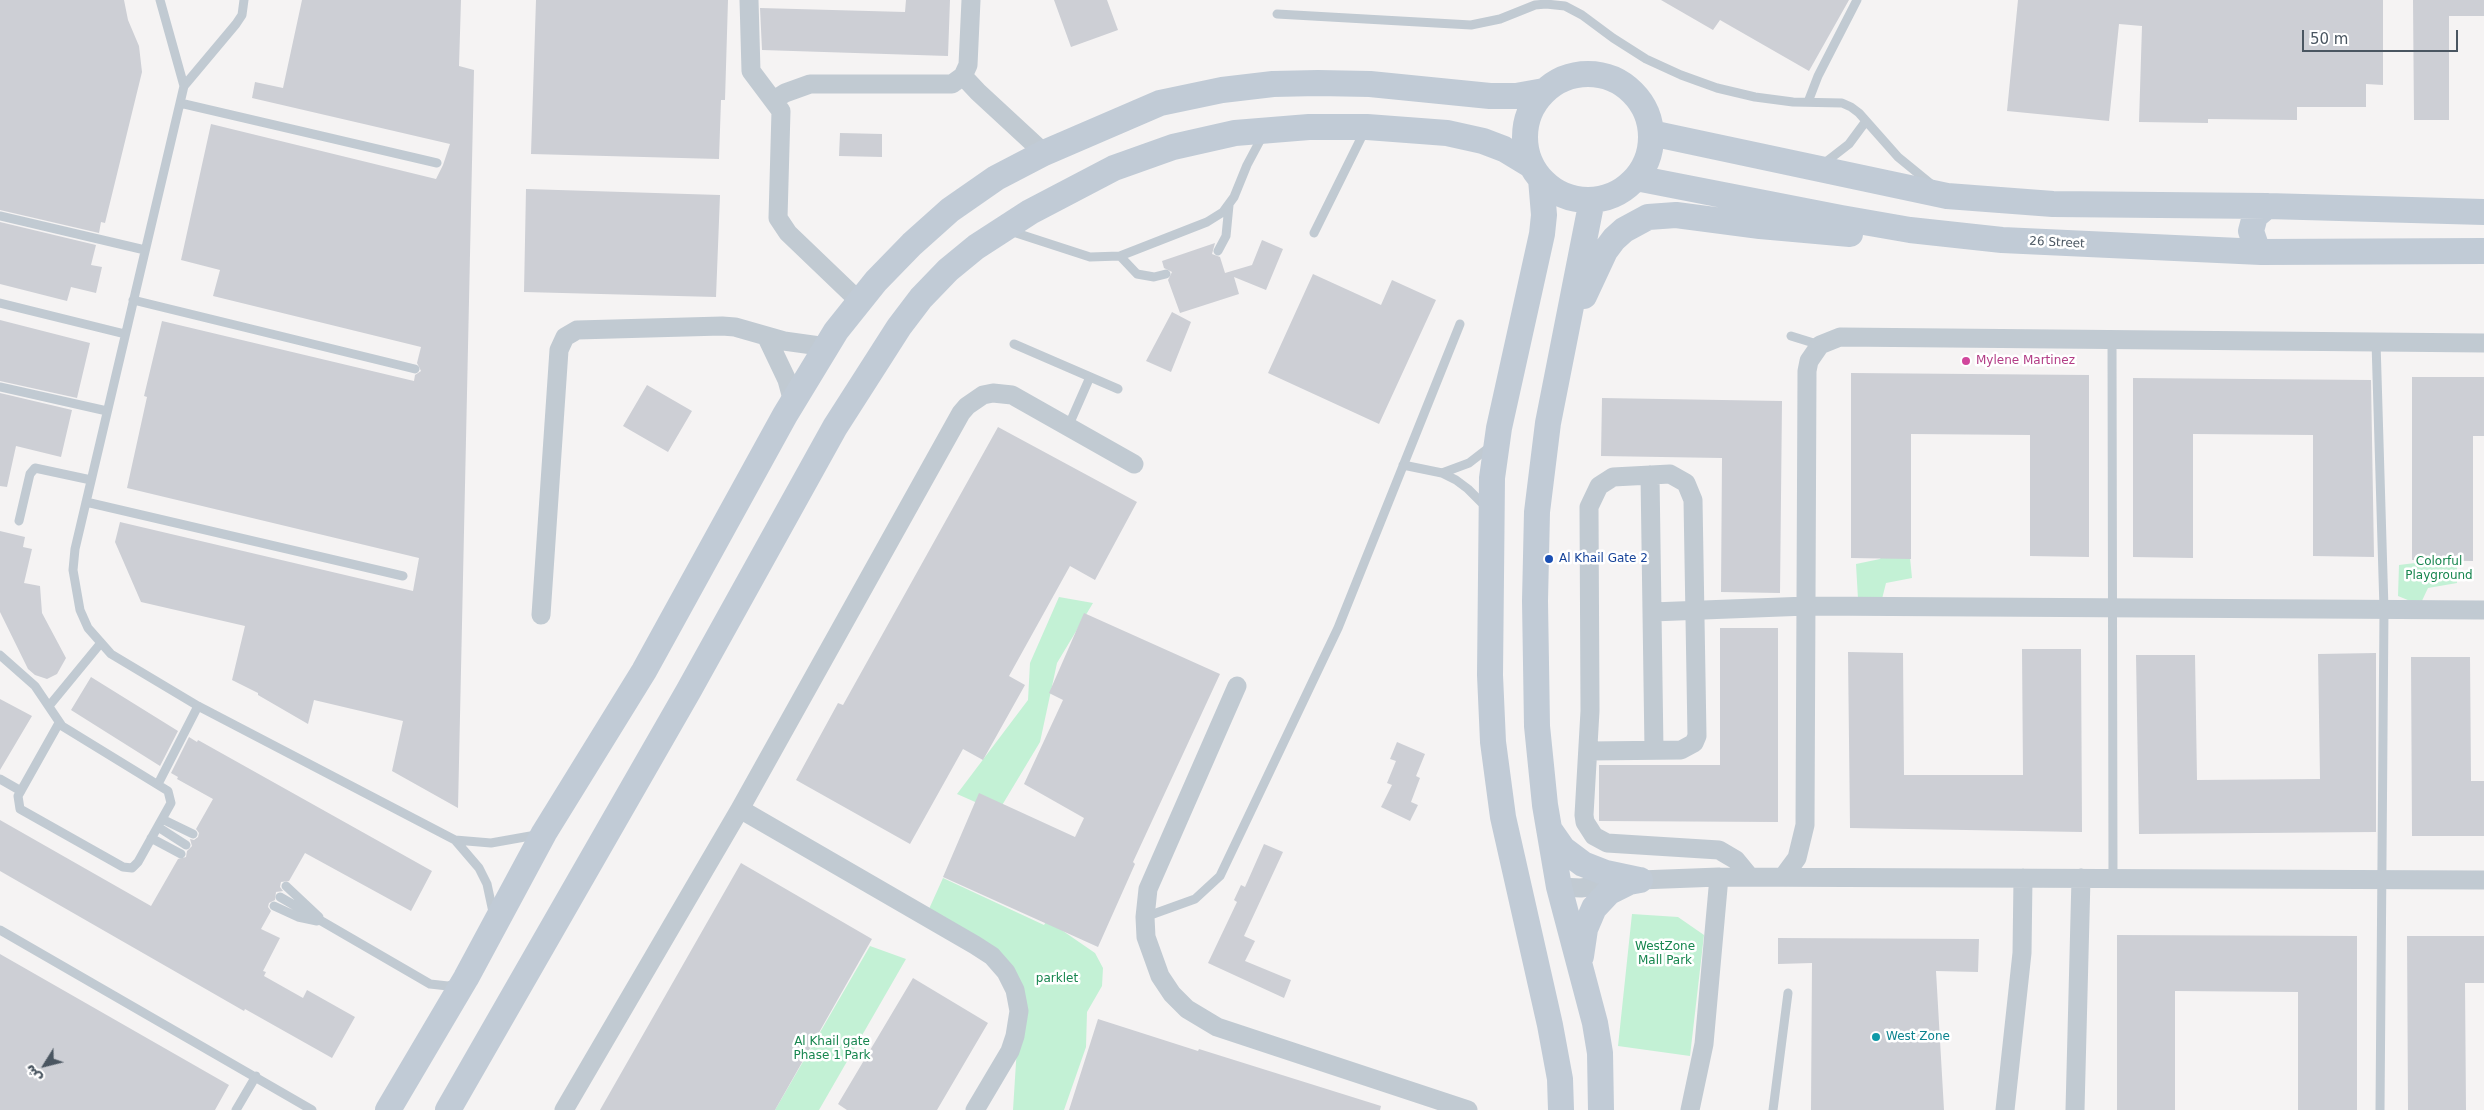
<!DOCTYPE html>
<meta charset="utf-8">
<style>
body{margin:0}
#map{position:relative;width:2484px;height:1110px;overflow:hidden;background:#f5f3f3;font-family:"DejaVu Sans",Vazirmatn,sans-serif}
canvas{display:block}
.north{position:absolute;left:20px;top:1040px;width:50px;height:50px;-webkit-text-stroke:4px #fff;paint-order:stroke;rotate:234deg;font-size:14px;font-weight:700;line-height:20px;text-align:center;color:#4a5661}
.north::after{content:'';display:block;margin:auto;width:18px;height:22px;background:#4a5661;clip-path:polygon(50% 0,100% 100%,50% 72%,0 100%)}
.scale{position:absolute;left:2302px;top:30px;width:156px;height:22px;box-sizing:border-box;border:2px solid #4a5661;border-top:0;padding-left:6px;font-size:15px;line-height:18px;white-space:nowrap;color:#4a5661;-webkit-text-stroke:4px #fff;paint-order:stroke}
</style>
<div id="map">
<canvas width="2484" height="1110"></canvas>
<div class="north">ش</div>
<div class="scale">50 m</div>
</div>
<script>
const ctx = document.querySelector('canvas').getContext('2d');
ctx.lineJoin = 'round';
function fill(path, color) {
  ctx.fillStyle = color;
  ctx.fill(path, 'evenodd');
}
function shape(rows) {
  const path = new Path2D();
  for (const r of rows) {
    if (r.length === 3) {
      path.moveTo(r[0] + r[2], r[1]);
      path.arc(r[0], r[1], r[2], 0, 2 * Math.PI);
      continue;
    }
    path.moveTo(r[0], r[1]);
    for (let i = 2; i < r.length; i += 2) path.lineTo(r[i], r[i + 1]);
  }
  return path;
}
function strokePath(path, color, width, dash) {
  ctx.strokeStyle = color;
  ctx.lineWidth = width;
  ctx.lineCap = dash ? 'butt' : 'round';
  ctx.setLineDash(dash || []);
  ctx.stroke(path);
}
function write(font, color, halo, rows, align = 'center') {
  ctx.font = font + ' "DejaVu Sans",sans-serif';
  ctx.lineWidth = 5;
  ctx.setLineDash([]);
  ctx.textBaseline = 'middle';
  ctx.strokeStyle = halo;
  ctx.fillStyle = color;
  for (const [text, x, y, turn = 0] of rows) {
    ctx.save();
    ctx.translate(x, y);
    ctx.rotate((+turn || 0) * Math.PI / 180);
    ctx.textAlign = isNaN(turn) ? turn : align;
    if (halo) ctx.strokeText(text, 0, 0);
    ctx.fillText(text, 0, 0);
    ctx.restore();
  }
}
const green = shape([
 [1887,547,1909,547,1912,578,1886,583,1882,599,1858,599,1856,564,1880,559],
 [2427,547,2457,555,2457,583,2428,588,2420,605,2398,596,2399,565,2423,562],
 [1059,597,1093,603,1057,663,1040,742,998,812,957,794,1028,700,1030,663],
 [943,878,1044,925,1047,920,1095,953,1103,968,1102,986,1087,1012,1086,1047,1064,1110,1013,1110,1019,1015,1014,981,929,909],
 [1632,914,1678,917,1704,935,1690,1056,1618,1046],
 [870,946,906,959,819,1110,775,1110]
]);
const building = shape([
 [0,0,124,0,128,20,139,46,142,72,105,223,101,222,99,233,0,210],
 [302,0,461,0,459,66,474,70,458,808,392,771,403,721,314,700,308,724,258,695,258,693,232,680,245,626,141,602,115,542,120,522,413,591,419,558,127,488,147,397,144,396,162,321,414,381,415,375,421,371,417,363,421,347,213,296,220,270,181,260,211,124,436,179,443,165,450,144,252,98,255,82,283,88],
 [536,0,728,0,725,100,721,100,719,159,531,154],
 [906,0,950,0,948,56,762,50,760,8,905,12],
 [1054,0,1107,0,1118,30,1071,47],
 [1661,0,1849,0,1809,71,1720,20,1713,30],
 [2018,0,2383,0,2383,85,2366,84,2366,107,2297,107,2297,120,2208,119,2208,123,2139,122,2142,26,2119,24,2109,121,2007,111],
 [2413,0,2484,0,2484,16,2449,16,2449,120,2414,120],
 [840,133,882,134,882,157,839,156],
 [526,189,720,195,716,297,524,292],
 [0,222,96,245,91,265,102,267,96,293,71,287,67,301,0,284],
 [1262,240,1283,249,1266,290,1234,277,1239,294,1180,313,1168,280,1172,272,1164,268,1162,261,1215,243,1212,254,1220,257,1225,273,1252,265],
 [1313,274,1381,305,1392,280,1436,300,1379,424,1268,373],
 [1172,312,1191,322,1171,372,1146,361],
 [0,320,90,343,77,398,0,381],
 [1851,373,2089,375,2089,557,2030,556,2030,435,1911,434,1911,559,1851,558],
 [2412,377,2484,377,2484,436,2473,436,2473,561,2412,560],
 [2133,378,2371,380,2374,557,2313,556,2313,435,2193,434,2193,558,2133,557],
 [647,385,692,411,668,452,623,426],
 [0,393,72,410,61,457,16,446,7,487,0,486],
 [1602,398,1782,401,1780,593,1721,592,1722,458,1601,456],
 [998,427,1137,502,1095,580,1070,566,1009,676,1025,685,983,760,963,749,910,844,796,780,838,703,843,705],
 [0,531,25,537,23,547,32,549,24,583,40,586,42,613,66,658,57,674,47,679,35,675,28,669,0,612],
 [1084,613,1220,674,1133,862,1135,864,1098,947,943,877,979,793,1075,837,1084,818,1024,784,1063,700,1049,693],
 [1720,628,1778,628,1778,822,1599,821,1599,765,1720,765],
 [2022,649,2081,649,2082,832,1850,828,1848,652,1903,653,1904,775,2023,775],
 [2376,653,2376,832,2139,834,2136,655,2195,655,2197,780,2320,779,2318,654],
 [2411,657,2470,657,2471,781,2484,781,2484,836,2412,836],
 [91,677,178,731,160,766,71,710],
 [0,699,32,716,0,770],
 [189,737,197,742,198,740,432,871,411,911,305,853,289,881,281,882,280,887,283,891,276,892,275,900,269,903,268,907,271,911,261,929,280,938,263,971,266,972,264,976,303,998,307,990,355,1017,332,1058,245,1009,244,1011,0,871,0,820,151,906,178,859,186,857,187,851,192,846,190,839,194,840,198,837,199,833,196,829,213,799,177,779,178,777,171,773],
 [1397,742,1425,754,1416,776,1420,778,1411,802,1418,805,1410,821,1381,807,1392,785,1387,783,1396,761,1390,759],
 [1264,844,1283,852,1244,936,1255,941,1245,961,1291,980,1284,998,1208,963,1237,902,1234,900,1241,885,1245,887],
 [741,863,872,939,775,1110,600,1110],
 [2117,935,2357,936,2357,1110,2298,1110,2298,992,2175,991,2175,1110,2117,1110],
 [2407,936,2484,936,2484,983,2465,983,2466,1110,2408,1110],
 [1778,938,1979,939,1978,972,1936,971,1944,1110,1811,1110,1812,963,1778,964],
 [0,954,229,1085,215,1110,0,1110],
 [913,978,988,1023,937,1110,847,1110,838,1104],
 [1098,1019,1198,1051,1199,1049,1381,1106,1380,1110,1069,1110]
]);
const lane = shape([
 [160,0,184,86],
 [244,0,242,15,236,24,184,86,75,549,73,570,80,610,88,628,111,654,198,706,455,840,479,868,487,884,493,912],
 [1277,14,1471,25,1500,19,1535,5,1546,4,1565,6,1582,15,1613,38,1646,59,1681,75,1717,88,1755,97,1793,102,1842,103,1851,107,1859,113,1898,157,1931,184],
 [1808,102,1818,76,1857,0],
 [180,103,437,163],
 [1822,165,1849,144,1866,121],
 [0,216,145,250],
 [1010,231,1090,257,1120,256,1207,222,1223,212,1234,197,1247,165,1263,135],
 [1314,233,1365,130],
 [1218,251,1226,236,1229,205],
 [1120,256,1137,274,1154,277,1166,274],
 [133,300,415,369],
 [0,303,125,334],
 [1791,336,1820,345],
 [2112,339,2113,878],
 [2376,342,2384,609,2380,1110],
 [1014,344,1118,389],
 [0,387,107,411],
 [1068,427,1090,377],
 [1403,465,1442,473,1456,480,1468,489,1485,506],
 [1442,473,1469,463,1491,446],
 [86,502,403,576],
 [19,521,30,474,35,468,91,480],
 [0,655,35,686,62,726,168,791,171,803,138,862,132,868,123,867,20,809,18,796,59,723],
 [49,706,100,644],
 [0,779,21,791],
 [158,784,198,706],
 [162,819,193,834],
 [158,827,186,845],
 [151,838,181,854],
 [455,840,491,843,536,835],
 [286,886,319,917],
 [280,897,430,984,448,986,457,983],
 [274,906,298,917,317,921],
 [1145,917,1195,899,1220,876,1338,628,1460,324],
 [0,930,312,1110],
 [236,1110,256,1076],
 [1773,1110,1788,993]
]);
const street = shape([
 [749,0,751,71,781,111,778,218,788,233,860,302],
 [963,76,978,92,1044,153],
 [774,100,785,93,810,84,952,84,963,76,968,65,971,0],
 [767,338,787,380,793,402],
 [1650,475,1654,750],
 [1652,612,1807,606,2484,610],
 [541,615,559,350,565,337,577,330,722,326,735,327,784,341,827,347],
 [1237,686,1148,889,1145,917,1146,937,1160,976,1172,994,1187,1009,1217,1027,1468,1110],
 [1589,751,1681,750,1694,743,1697,736,1693,500,1686,483,1670,474,1613,477,1599,486,1589,507,1590,711,1584,815,1585,822,1594,836,1607,843,1719,850,1736,860,1750,877],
 [740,809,975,945,992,956,1006,972,1015,990,1019,1011,1015,1036,1010,1051,975,1110],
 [1783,877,1797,858,1805,825,1807,371,1809,361,1820,345,1840,337,2484,343],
 [1559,887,1581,888,1640,880,1719,877,2484,880],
 [564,1110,740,809,961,413,967,406,983,395,993,393,1012,395,1134,464],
 [1690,1110,1704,1044,1719,877],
 [2005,1110,2022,953,2023,878],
 [2075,1110,2081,878]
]);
const secondary = shape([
 [1588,137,63],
 [1651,133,1947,196,2053,204,2267,206,2484,212],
 [1636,178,1841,218,1910,230,2002,240,2261,252,2484,251],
 [1541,179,1544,215,1542,234,1499,428,1492,478,1490,675,1493,742,1503,817,1550,1025,1560,1079,1561,1110],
 [1592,200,1548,423,1537,512,1535,601,1537,726,1545,805,1559,887,1595,1023,1600,1053,1601,1110],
 [2261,252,2256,246,2251,231,2255,216,2267,206],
 [1584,296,1605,251,1614,239,1624,230,1648,217,1676,215,1760,226,1850,234],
 [1549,829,1563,849,1583,864,1606,873,1639,880],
 [1581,956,1585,929,1594,908,1609,892,1629,882,1640,880],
 [388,1110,466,978,544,833,644,671,785,415,836,331,876,281,912,244,950,210,996,178,1044,153,1160,103,1222,90,1273,84,1318,83,1370,84,1490,96,1516,96,1544,91],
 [448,1110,689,690,835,427,899,327,921,298,948,270,976,247,1030,212,1114,168,1173,147,1235,133,1309,127,1367,127,1447,133,1483,141,1504,149,1532,166]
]);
const markers = [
 [1966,361,5,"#d1479c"],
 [1549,559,5,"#1a4fb4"],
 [1876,1037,5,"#0f9aa8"]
];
const streetNames = [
 ["26 Street",2057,243,3]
];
const hotelNames = [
 ["Mylene Martinez",1976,361]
];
const transitNames = [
 ["Al Khail Gate 2",1559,559]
];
const parkNames = [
 ["Colorful",2439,562],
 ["Playground",2439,576],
 ["WestZone",1665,947],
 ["Mall Park",1665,961],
 ["parklet",1057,979],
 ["Al Khail gate",832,1042],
 ["Phase 1 Park",832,1056]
];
const cultureNames = [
 ["West Zone",1886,1037]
];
fill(green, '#c3f1d5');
fill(building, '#cdcfd5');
strokePath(lane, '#c1cad2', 9);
strokePath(street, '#c1cad2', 19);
strokePath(secondary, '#c1cbd6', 26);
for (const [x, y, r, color] of markers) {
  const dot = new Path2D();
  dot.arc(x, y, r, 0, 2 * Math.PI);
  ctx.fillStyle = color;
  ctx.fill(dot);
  strokePath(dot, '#fff', 2);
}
write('12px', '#4a5661', '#fff', streetNames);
write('12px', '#b23c85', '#fff', hotelNames, 'left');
write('12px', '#164399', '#fff', transitNames, 'left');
write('12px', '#17864f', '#fff', parkNames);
write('12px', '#0d838f', '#fff', cultureNames, 'left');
</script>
